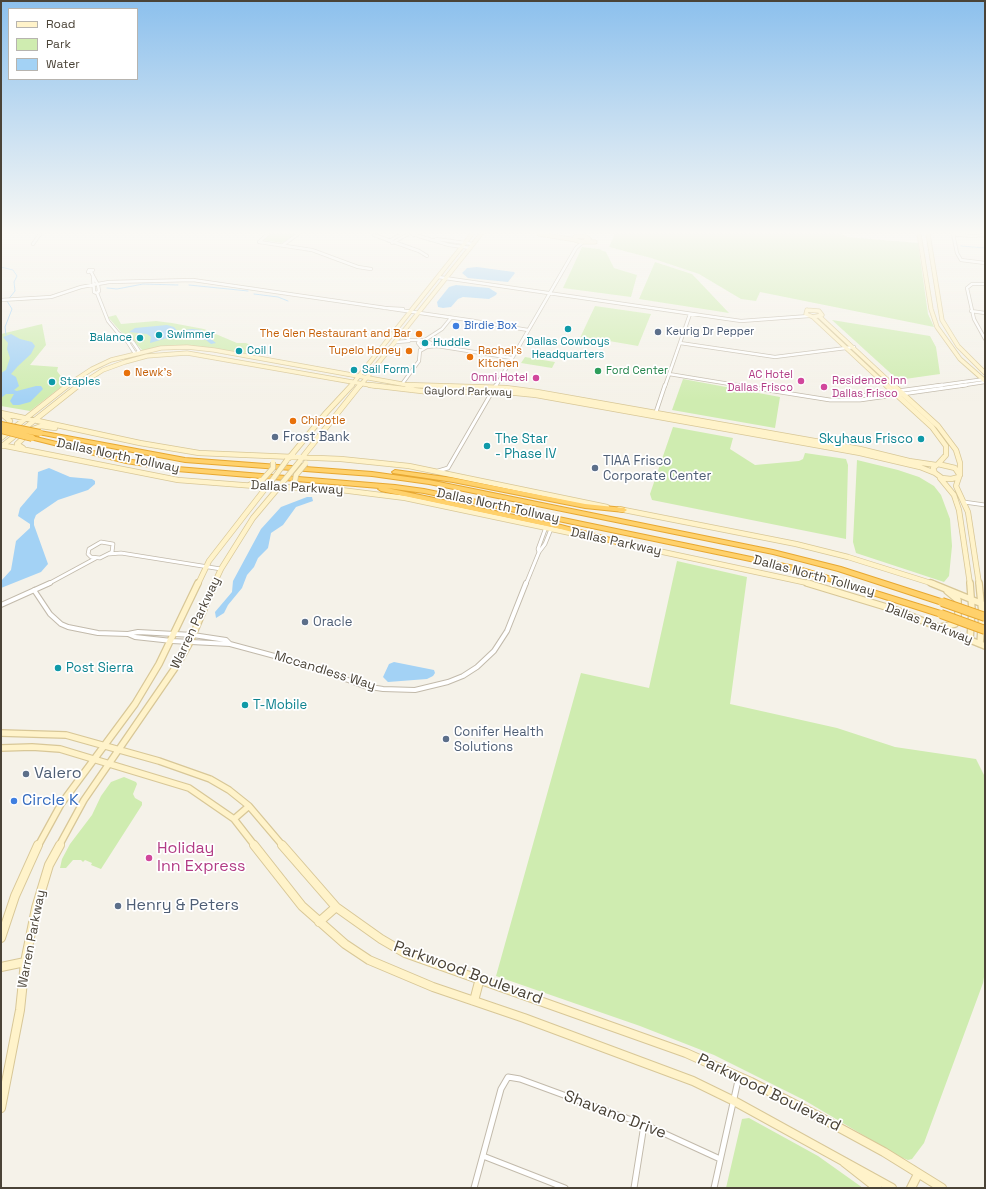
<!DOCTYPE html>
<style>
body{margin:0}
#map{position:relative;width:986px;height:1189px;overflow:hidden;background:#f5f2e9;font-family:"Space Grotesk",sans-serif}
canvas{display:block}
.frame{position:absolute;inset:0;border:2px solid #4a4337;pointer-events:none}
.legend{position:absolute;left:8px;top:8px;width:130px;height:72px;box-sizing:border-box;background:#fff;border:1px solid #b7b4af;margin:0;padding:5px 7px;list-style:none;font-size:12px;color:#4a4337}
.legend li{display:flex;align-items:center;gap:8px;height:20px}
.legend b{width:20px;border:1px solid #b7b4af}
</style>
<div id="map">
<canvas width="986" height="1189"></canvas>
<div class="frame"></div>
<ul class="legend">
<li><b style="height:5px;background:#fff3ca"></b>Road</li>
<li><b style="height:11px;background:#cfecb0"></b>Park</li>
<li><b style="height:11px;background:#a3d2f5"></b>Water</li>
</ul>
</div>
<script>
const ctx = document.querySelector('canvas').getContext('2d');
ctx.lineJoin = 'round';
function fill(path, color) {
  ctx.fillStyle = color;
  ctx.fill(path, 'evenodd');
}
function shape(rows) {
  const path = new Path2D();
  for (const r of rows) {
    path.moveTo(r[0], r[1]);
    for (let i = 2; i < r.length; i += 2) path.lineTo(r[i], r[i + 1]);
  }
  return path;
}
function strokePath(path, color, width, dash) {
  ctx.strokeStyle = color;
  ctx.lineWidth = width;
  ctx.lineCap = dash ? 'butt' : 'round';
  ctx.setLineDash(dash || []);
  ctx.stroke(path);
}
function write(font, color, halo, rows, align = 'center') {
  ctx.font = font + ' "Space Grotesk",sans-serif';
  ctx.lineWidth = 3.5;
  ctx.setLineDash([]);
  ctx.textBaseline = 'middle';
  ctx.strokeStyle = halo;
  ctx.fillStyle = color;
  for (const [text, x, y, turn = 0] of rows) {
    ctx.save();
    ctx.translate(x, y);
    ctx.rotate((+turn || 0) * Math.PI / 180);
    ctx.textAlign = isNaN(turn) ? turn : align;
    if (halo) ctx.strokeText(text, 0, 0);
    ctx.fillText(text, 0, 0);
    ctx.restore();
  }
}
const green = shape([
 [269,234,296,234,282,243,262,240],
 [615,234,841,234,848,237,918,243,928,314,934,327,760,292,756,301,741,299,699,274,651,258,609,247],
 [582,247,599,249,606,252,614,268,637,275,631,297,563,288],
 [655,262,692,274,729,313,639,299],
 [595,306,651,314,638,346,609,341,608,344,579,340],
 [116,315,121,324,156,321,172,323,204,329,237,343,246,343,253,346,244,354,190,346,142,350,134,341,121,332,108,317],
 [832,320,930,336,936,347,940,374,898,380],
 [42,324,46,345,30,365,58,367,57,371,66,383,30,411,1,406,1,334],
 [525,357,555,362,552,368,521,363],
 [683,379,780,397,775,428,672,410],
 [673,427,733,438,730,449,755,465,799,461,803,459,805,453,846,459,848,465,846,539,652,500,650,494],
 [857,460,898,470,919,477,934,486,941,495,950,519,952,546,949,576,944,582,856,553,853,542],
 [677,561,747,577,730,704,837,728,895,747,976,759,985,777,985,971,983,983,924,1143,912,1159,908,1160,900,1157,804,1100,714,1055,640,1026,496,976,581,673,649,688],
 [124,777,136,782,137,784,133,794,135,798,142,802,142,805,101,869,91,865,92,863,85,860,83,862,81,860,73,860,66,868,60,868,62,859,70,844,92,815,101,796,111,782],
 [749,1118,818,1156,863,1188,726,1188,742,1119]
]);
const water = shape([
 [477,267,514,272,515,273,508,282,468,278,462,273,467,268],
 [456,285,489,288,497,293,496,295,489,299,463,297,458,299,451,307,443,308,438,307,437,302,449,287],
 [167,325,174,327,179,333,183,333,185,338,184,338,184,336,177,338,171,337,150,343,151,337,147,334,129,332,135,328],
 [192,329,202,330,207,336,216,343,211,344,206,340,189,339,184,330],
 [11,334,20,339,32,342,35,346,31,354,18,366,11,374,16,377,19,386,14,390,17,391,36,386,41,386,43,389,30,402,19,405,13,405,10,401,14,394,6,394,1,398,1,373,6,370,10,358,7,349,8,343,3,337],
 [49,468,70,477,92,479,95,481,95,484,88,490,58,500,36,515,34,520,34,525,48,564,41,572,1,588,1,581,11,570,16,541,30,528,30,524,18,516,20,508,37,488,38,472],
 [307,497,312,497,313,501,296,507,283,525,271,533,268,548,258,558,254,567,247,575,242,588,228,605,224,613,216,618,215,612,232,592,233,581,261,529,281,507],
 [394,662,434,670,435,673,433,676,427,679,388,682,383,677,389,664]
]);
const stream = shape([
 [961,246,985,248],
 [1,267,13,270,17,276,14,282,15,291,7,301,12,309,5,327,6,335],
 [189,285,248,291],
 [107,288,117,289,143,284,178,285],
 [254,294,278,297,288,301]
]);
const streetFar3 = shape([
 [412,234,449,245,470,248],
 [953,234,957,253,961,260,985,263],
 [953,234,972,236,985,235],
 [374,235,419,251,427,256],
 [436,239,473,244],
 [389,241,402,234],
 [259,242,312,250,358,267,371,269],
 [259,242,268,234],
 [392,243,408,234],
 [33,244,40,234],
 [283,245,298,234],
 [89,270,93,270,88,272,89,270],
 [91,272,98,285,99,291,97,293],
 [93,276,94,292,97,293,108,321,118,333,133,342,139,351,137,353],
 [438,277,741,321,809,316],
 [985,284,972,284,967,288,974,319,985,339],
 [1,300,51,297,81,287,109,282,193,280,475,321],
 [384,308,403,309],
 [971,311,985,313],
 [474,321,528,330],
 [401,335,410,340,420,340],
 [125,338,134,352,138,354],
 [420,340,418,343,421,347,429,346,431,343,425,340],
 [420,340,422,340],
 [420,340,422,340],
 [422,340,425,340],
 [425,340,442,329,451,318],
 [396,342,409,341],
 [680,343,775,357,854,347],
 [420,351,427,347,437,346,512,358],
 [669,374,742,386],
 [402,384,419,361,420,350],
 [496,386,576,248,583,242],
 [665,386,690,314],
 [935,386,985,379],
 [959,386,985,382]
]);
const streetFar2 = shape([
 [736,385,830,400,860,400,966,385],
 [852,399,860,396,942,385],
 [655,415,665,385],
 [438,471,448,468,496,385],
 [964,502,985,505],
 [101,542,113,544,112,552,100,558,91,557,88,554,89,549,101,542],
 [539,552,545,544,551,529],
 [109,554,121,553,221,569],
 [48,584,96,558],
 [526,584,539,552,538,549,546,527]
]);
const streetFar1 = shape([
 [34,590,50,614,61,624,68,627,98,633,128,634,138,632,193,635,226,640,230,644,308,665,364,686,383,689,415,690,448,682,463,676,477,667,494,651,507,631,526,583],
 [1,605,50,583],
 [128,634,135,637,172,641,230,644]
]);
const street = shape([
 [483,1156,565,1188],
 [474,1188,501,1089,508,1077,520,1079,648,1126,720,1159],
 [634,1188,644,1125],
 [714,1188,739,1076]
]);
const secondaryFar3 = shape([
 [539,234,576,240],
 [919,234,931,309,937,327,960,359,985,381],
 [928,234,942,320,958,346,985,373],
 [579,236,586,237,589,239,582,242,575,240,575,237,579,236],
 [584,242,595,242],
 [807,310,819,311,822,315,813,317,806,314,807,310],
 [813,317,887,386],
 [820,317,894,386],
 [66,386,92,369,111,360,161,348,187,347,214,350,413,386],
 [78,386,103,370,125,362,147,356,187,353,375,386],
 [351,386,472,234],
 [360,386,481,234]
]);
const secondaryFar2 = shape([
 [370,385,430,392,506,392,536,395,860,453,920,467,935,473],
 [407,385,506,388,537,392,860,449,909,461,936,465],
 [886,385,932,427,946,446,946,455,938,464],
 [893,385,938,426,956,450,960,463,960,475],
 [1,413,140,443,199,453,341,459,409,466,607,507],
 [3,415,10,421,5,427],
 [1,438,68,385],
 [1,445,178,480,255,486,333,489,405,498,594,538],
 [2,446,79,385],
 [23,448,17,444,33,429,41,426,55,428],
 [289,458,326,413,352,385],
 [301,459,360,385],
 [938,464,955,468,959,474,959,477,951,479,942,478,935,473,933,468,938,464],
 [959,477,956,486,968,512,979,584],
 [940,478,954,495,959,510,970,584],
 [249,485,263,479],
 [619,509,796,544,848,557,934,584],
 [621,543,812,584],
 [198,584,209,561,268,485],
 [214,584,221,569,253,518,279,487]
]);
const secondaryFar1 = shape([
 [807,583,896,610,985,646],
 [931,583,985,605],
 [970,583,972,610,970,640],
 [979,583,982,613,980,644],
 [941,627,955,624,958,620,958,600,947,591],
 [1,733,66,735,159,761,210,779,229,790,249,806,283,846],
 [1,748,32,747,60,749,189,788,234,819,255,846],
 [234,819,249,806],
 [38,846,61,804,135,704,159,664,198,583],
 [59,846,84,800,177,665,190,642,215,583]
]);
const secondary = shape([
 [254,845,302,906,345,944,369,960,433,987,524,1018,693,1081,734,1101,892,1188],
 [282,845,336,907,381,939,405,953,686,1053,751,1082,816,1115,884,1152,942,1188],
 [319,922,336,907],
 [1,938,15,896,38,845],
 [1,967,25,962],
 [474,1001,480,978],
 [1,1108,20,1010,25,962,36,908,49,865,60,845],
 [844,1162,877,1188],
 [911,1188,918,1174]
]);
const highway = shape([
 [40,431,185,458,372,472,429,480,773,550,841,567,944,600,946,602,942,605,838,571,773,554,429,484,372,476,185,462,38,434,38,432,40,431],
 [32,436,126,459,177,467,395,485,424,489,799,567,944,612,945,614,944,616,941,617,798,571,424,493,387,488,561,525,626,542,627,544,624,546,561,529,381,491,378,489,379,488,177,471,126,463,30,439,29,438,32,436],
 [395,470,453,478,585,504,624,508,627,510,624,512,585,508,453,482,393,473,392,472,395,470]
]);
const secondaryBridge = shape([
 [263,479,273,468,273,462],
 [295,481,296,475,306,463],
 [270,483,287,460],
 [282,483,300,461]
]);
const highwayBridgeFar1 = shape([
 [1,425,40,433],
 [1,430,32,438]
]);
const highwayBridge = shape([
 [942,602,985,617],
 [941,614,985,630]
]);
const markers = [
 [456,326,4,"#3f7fe0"],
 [568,329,4,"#0f9aa8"],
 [658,332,4,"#5c6f8a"],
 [419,334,4,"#e8710a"],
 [159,335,4,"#0f9aa8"],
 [140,338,4,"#0f9aa8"],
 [425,343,4,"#0f9aa8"],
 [239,351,4,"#0f9aa8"],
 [409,351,4,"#e8710a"],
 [470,357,4,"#e8710a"],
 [354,370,4,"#0f9aa8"],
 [598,371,4,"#2e9e5b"],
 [127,373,4,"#e8710a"],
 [536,378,4,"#d1479c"],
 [801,381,4,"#d1479c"],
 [52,382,4,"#0f9aa8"],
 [824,387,4,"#d1479c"],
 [293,421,4,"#e8710a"],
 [275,437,4,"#5c6f8a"],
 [921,439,4,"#0f9aa8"],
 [487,446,4,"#0f9aa8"],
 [595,468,4,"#5c6f8a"],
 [305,622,4,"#5c6f8a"],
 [58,668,4,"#0f9aa8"],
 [245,705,4,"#0f9aa8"],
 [446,739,4,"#5c6f8a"],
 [26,774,4,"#5c6f8a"],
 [14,801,4,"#3f7fe0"],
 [149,858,4,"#d1479c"],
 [118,906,4,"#5c6f8a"]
];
const farShopnames = [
 ["Birdie Box",464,326]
];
const farServicenames = [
 ["Keurig Dr Pepper",666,332]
];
const farFoodnames = [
 ["The Glen Restaurant and Bar",411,334,"right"],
 ["Tupelo Honey",401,351,"right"],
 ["Rachel's",478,351],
 ["Kitchen",478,364],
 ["Newk's",135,373],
 ["Chipotle",301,421]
];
const farCulturenames = [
 ["Swimmer",167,335],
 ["Balance",132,338,"right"],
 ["Dallas Cowboys",568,342,"center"],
 ["Headquarters",568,355,"center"],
 ["Huddle",433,343],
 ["Coil I",247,351],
 ["Sail Form I",362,370],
 ["Staples",60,382]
];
const farLeisurenames = [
 ["Ford Center",606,371]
];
const farHotelnames = [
 ["AC Hotel",793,375],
 ["Dallas Frisco",793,388],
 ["Omni Hotel",528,378],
 ["Residence Inn",832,381,"left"],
 ["Dallas Frisco",832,394,"left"]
];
const farStreetnames = [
 ["Gaylord Parkway",468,392,1]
];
const serviceNames = [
 ["Frost Bank",283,437],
 ["TIAA Frisco",603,461],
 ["Corporate Center",603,476],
 ["Oracle",313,622],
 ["Conifer Health",454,732],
 ["Solutions",454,747]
];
const cultureNames = [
 ["The Star",495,439],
 ["- Phase IV",495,454],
 ["Skyhaus Frisco",913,439,"right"],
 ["Post Sierra",66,668],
 ["T-Mobile",253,705]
];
const streetNames = [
 ["Dallas North Tollway",118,456,12],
 ["Dallas Parkway",297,488,3],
 ["Dallas North Tollway",498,506,12],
 ["Dallas Parkway",616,542,12],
 ["Dallas North Tollway",814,576,15],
 ["Warren Parkway",196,623,-65],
 ["Dallas Parkway",929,624,21],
 ["Mccandless Way",325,671,17],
 ["Warren Parkway",32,939,-79]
];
const nearServicenames = [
 ["Valero",34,774],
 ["Henry & Peters",126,906]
];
const nearShopnames = [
 ["Circle K",22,801]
];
const nearHotelnames = [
 ["Holiday",157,849],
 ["Inn Express",157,867]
];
const nearStreetnames = [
 ["Parkwood Boulevard",468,973,20],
 ["Parkwood Boulevard",769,1093,26],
 ["Shavano Drive",615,1115,21]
];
fill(green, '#cfecb0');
fill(water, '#a3d2f5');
strokePath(stream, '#a3d2f5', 1);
strokePath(streetFar3, '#c2baab', 4);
strokePath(streetFar2, '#c2baab', 4.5);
strokePath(streetFar1, '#c2baab', 6);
strokePath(street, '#c2baab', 7);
strokePath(secondaryFar3, '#d8c797', 5);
strokePath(secondaryFar2, '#d8c797', 6);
strokePath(secondaryFar1, '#d8c797', 8);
strokePath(secondary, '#d8c797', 10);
strokePath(highway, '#e7a832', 2);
strokePath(streetFar3, '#fff', 2.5);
strokePath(streetFar2, '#fff', 3);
strokePath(streetFar1, '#fff', 4);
strokePath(street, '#fff', 5);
strokePath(secondaryFar3, '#fff3ca', 3.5);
strokePath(secondaryFar2, '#fff3ca', 4.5);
strokePath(secondaryFar1, '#fff3ca', 5.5);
strokePath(secondary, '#fff3ca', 8);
fill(highway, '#ffd16b');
strokePath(secondaryBridge, '#d8c797', 6, []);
strokePath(highwayBridgeFar1, '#e7a832', 8, []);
strokePath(highwayBridge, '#e7a832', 10, []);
strokePath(secondaryBridge, '#fff3ca', 4.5);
strokePath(highwayBridgeFar1, '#ffd16b', 6);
strokePath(highwayBridge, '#ffd16b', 8);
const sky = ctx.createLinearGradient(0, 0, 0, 401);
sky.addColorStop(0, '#8cc0ed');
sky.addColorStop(0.58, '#faf9f5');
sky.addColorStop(1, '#faf9f500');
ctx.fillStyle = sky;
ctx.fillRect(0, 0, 986, 401);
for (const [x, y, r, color] of markers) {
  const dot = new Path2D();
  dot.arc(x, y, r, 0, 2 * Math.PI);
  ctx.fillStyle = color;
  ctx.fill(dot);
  strokePath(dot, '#fff', 1.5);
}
write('11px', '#366cbe', '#fff', farShopnames, 'left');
write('11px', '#4e5e75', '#fff', farServicenames, 'left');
write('11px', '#c56008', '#fff', farFoodnames, 'left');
write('11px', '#0d838f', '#fff', farCulturenames, 'left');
write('11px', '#27864d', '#fff', farLeisurenames, 'left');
write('11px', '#b23c85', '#fff', farHotelnames, 'right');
write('11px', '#4a4337', '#fff', farStreetnames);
write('13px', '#4e5e75', '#fff', serviceNames, 'left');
write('13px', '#0d838f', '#fff', cultureNames, 'left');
write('13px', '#4a4337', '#fff', streetNames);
write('16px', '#4e5e75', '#fff', nearServicenames, 'left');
write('16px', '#366cbe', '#fff', nearShopnames, 'left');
write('16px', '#b23c85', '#fff', nearHotelnames, 'left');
write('16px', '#4a4337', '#fff', nearStreetnames);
</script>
